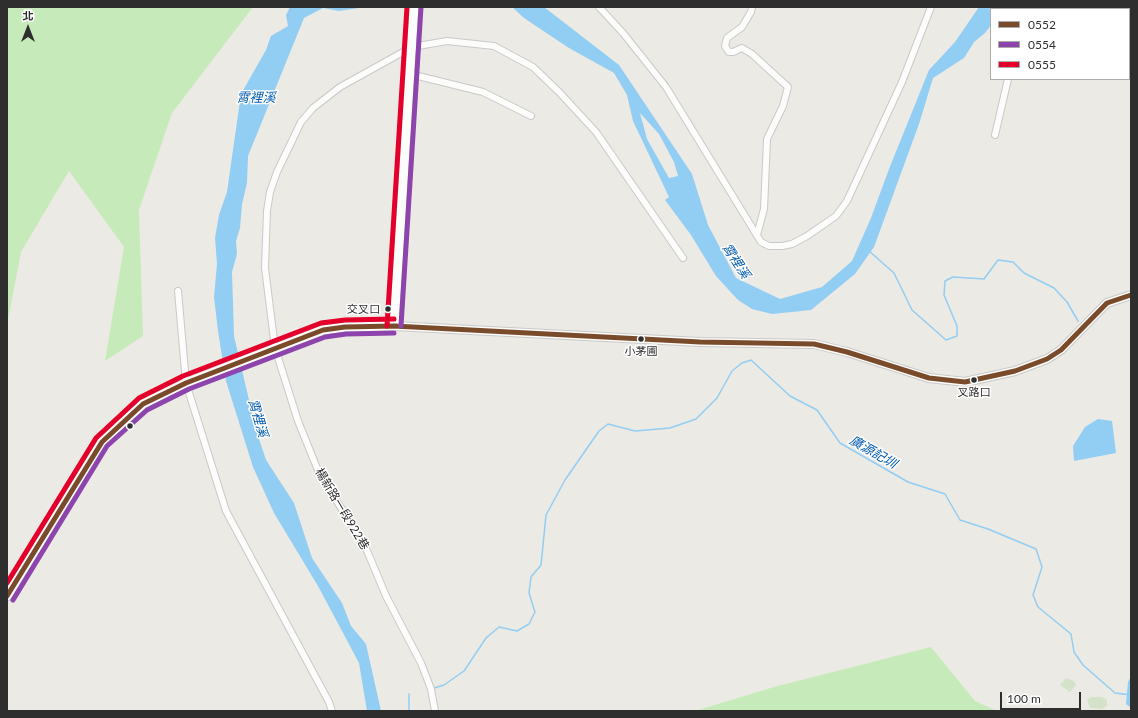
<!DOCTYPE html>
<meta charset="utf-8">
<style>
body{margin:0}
#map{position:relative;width:1138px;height:718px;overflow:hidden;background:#eceae4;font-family:Lato,"Noto Sans TC",sans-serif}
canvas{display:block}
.frame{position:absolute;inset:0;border:8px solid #2e2e2e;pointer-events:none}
.legend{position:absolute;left:990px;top:8px;width:140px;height:72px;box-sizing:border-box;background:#fff;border:1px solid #ababab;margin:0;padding:5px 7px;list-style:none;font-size:12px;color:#2e2e2e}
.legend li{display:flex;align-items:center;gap:8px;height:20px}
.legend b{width:20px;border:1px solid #ababab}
.north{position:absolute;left:8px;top:8px;width:40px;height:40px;-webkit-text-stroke:3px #fff;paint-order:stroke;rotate:0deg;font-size:11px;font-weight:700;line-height:16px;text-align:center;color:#2e2e2e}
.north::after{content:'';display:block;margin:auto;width:14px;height:18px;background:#2e2e2e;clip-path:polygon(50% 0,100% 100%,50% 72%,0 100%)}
.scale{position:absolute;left:1000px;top:692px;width:81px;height:18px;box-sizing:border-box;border:2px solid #2e2e2e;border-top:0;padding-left:5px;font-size:12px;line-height:14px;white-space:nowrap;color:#2e2e2e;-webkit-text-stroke:3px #fff;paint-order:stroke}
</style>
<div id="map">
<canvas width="1138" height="718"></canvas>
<div class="frame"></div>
<ul class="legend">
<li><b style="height:5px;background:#7a4b2a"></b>0552</li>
<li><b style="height:5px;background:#8e44ad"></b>0554</li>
<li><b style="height:5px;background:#e4002b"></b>0555</li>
</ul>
<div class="north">北</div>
<div class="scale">100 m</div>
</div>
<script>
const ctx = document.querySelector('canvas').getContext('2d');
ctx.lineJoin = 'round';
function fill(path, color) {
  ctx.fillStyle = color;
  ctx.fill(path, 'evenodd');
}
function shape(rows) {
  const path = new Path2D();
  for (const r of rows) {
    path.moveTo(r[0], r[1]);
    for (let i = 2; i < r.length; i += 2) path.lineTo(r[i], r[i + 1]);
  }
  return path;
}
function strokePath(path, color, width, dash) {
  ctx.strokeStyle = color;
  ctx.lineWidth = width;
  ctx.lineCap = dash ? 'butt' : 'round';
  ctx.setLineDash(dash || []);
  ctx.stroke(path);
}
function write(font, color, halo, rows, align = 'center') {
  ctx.font = font + ' Lato,"Noto Sans TC",sans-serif';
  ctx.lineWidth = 3;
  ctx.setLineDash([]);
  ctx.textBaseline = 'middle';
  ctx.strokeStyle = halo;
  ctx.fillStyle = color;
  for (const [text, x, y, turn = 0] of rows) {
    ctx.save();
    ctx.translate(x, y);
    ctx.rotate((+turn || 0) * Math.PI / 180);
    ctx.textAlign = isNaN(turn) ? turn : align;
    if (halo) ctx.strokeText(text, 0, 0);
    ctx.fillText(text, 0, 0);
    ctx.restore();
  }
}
const green = shape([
 [7,7,253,7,172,113,139,210,143,336,105,361,124,247,69,171,21,252,7,325],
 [931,647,975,701,997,711,695,711,774,687]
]);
const cemetery = shape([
 [1066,678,1074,681,1076,685,1070,692,1060,685],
 [1091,697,1102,697,1107,700,1107,706,1102,709,1090,708,1087,700]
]);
const water = shape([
 [290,7,366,7,339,11,323,8,304,18,248,156,247,183,242,204,240,228,236,241,237,254,232,272,234,336,256,430,266,460,294,503,312,558,342,603,351,626,366,644,381,711,367,711,359,663,318,586,274,513,253,467,226,381,218,331,214,297,217,264,215,238,219,215,227,192,241,94,266,50,271,36,288,26,286,15],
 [512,7,544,7,619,65,692,174,708,225,736,278,780,299,822,287,852,261,871,218,889,169,929,70,955,42,979,7,997,7,997,9,991,9,991,25,985,33,974,42,964,58,933,78,919,124,874,247,855,274,811,310,772,314,752,309,738,300,716,276,691,235,665,200,669,197,633,121,627,95,614,73,569,48,524,18],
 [640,113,659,134,674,162,678,176,669,178,647,139],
 [1098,419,1112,421,1116,453,1074,461,1073,446,1085,427],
 [1131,676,1131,708,1126,704,1128,682]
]);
const stream = shape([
 [869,251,894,273,912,310,946,340,957,336,957,326,944,295,945,281,953,277,984,279,998,260,1013,262,1024,273,1054,288,1067,302,1078,321],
 [434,688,444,685,464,671,486,638,499,627,517,631,529,624,535,612,529,593,531,577,541,565,546,515,565,480,599,431,608,424,635,431,670,428,696,419,717,398,732,371,742,363,751,360,790,396,817,410,840,443,908,482,945,494,960,520,988,529,1036,549,1042,567,1033,595,1038,607,1071,634,1074,652,1083,665,1115,693,1131,695],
 [409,694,409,711]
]);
const minor = shape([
 [599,7,623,33,666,87,761,242,769,246,782,246,792,244,807,236,836,216,847,201,902,82,931,7],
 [752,7,751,12,742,27,727,38,725,46,729,52,733,52,742,48,752,54,788,87,783,106,767,139,764,209,757,235],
 [1025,9,1025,7],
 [410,74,483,92,531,116],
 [995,135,1008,79],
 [178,291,186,383,226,511,329,702,332,711],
 [435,711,431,689,421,663,386,596,365,546,319,473,298,421,275,348,265,268,267,211,270,192,277,172,301,122,313,108,340,87,412,47,447,41,494,46,533,67,559,92,596,132,683,258]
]);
const tertiary = shape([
 [394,326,700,342,814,344,847,352,929,378,965,382,1015,371,1047,359,1061,350,1107,303,1131,295]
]);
const secondary = shape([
 [7,596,102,442,143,404,186,383,323,330,345,327,394,326,414,7]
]);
const bus1 = shape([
 [7,596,102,442,143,404,186,383,323,330,345,327,394,326,700,342,814,344,847,352,929,378,965,382,1015,371,1047,359,1061,350,1107,303,1131,295]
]);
const bus2 = shape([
 [401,326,421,7],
 [13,600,107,446,147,410,189,389,325,337,346,334,394,333]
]);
const bus3 = shape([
 [387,326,407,7],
 [7,583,96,438,139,398,183,376,321,323,345,320,394,319]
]);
const markers = [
 [388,309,3.5,"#2e2e2e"],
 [641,339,3.5,"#2e2e2e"],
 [974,380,3.5,"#2e2e2e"],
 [130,426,3.5,"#2e2e2e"]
];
const busNames = [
 ["交叉口",380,309,"right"],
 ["小茅圃",641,351],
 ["叉路口",974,392]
];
const streetNames = [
 ["楊新路一段922巷",342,509,59]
];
const waterNames = [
 ["霄裡溪",256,98],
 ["霄裡溪",736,261,57],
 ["霄裡溪",258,418,74],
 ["廣源記圳",873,452,30]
];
fill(green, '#c7eaba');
fill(cemetery, '#d5e2ca');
fill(water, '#92cdf3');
strokePath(stream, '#92cdf3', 1.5);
strokePath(minor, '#cac9c9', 8);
strokePath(tertiary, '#cac9c9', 10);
strokePath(secondary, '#cac9c9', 11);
strokePath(minor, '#fcfcfb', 6);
strokePath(tertiary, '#fcfcfb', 8);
strokePath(secondary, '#fcfcfb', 9);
strokePath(bus1, '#7a4b2a', 5);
strokePath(bus2, '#8e44ad', 5);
strokePath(bus3, '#e4002b', 5);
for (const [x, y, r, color] of markers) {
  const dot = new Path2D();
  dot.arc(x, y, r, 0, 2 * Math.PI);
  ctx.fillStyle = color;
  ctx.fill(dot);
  strokePath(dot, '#fff', 1.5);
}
write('11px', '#2e2e2e', '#fff', busNames);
write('12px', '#2e2e2e', '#fff', streetNames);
write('italic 13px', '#025bae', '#fff', waterNames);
</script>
